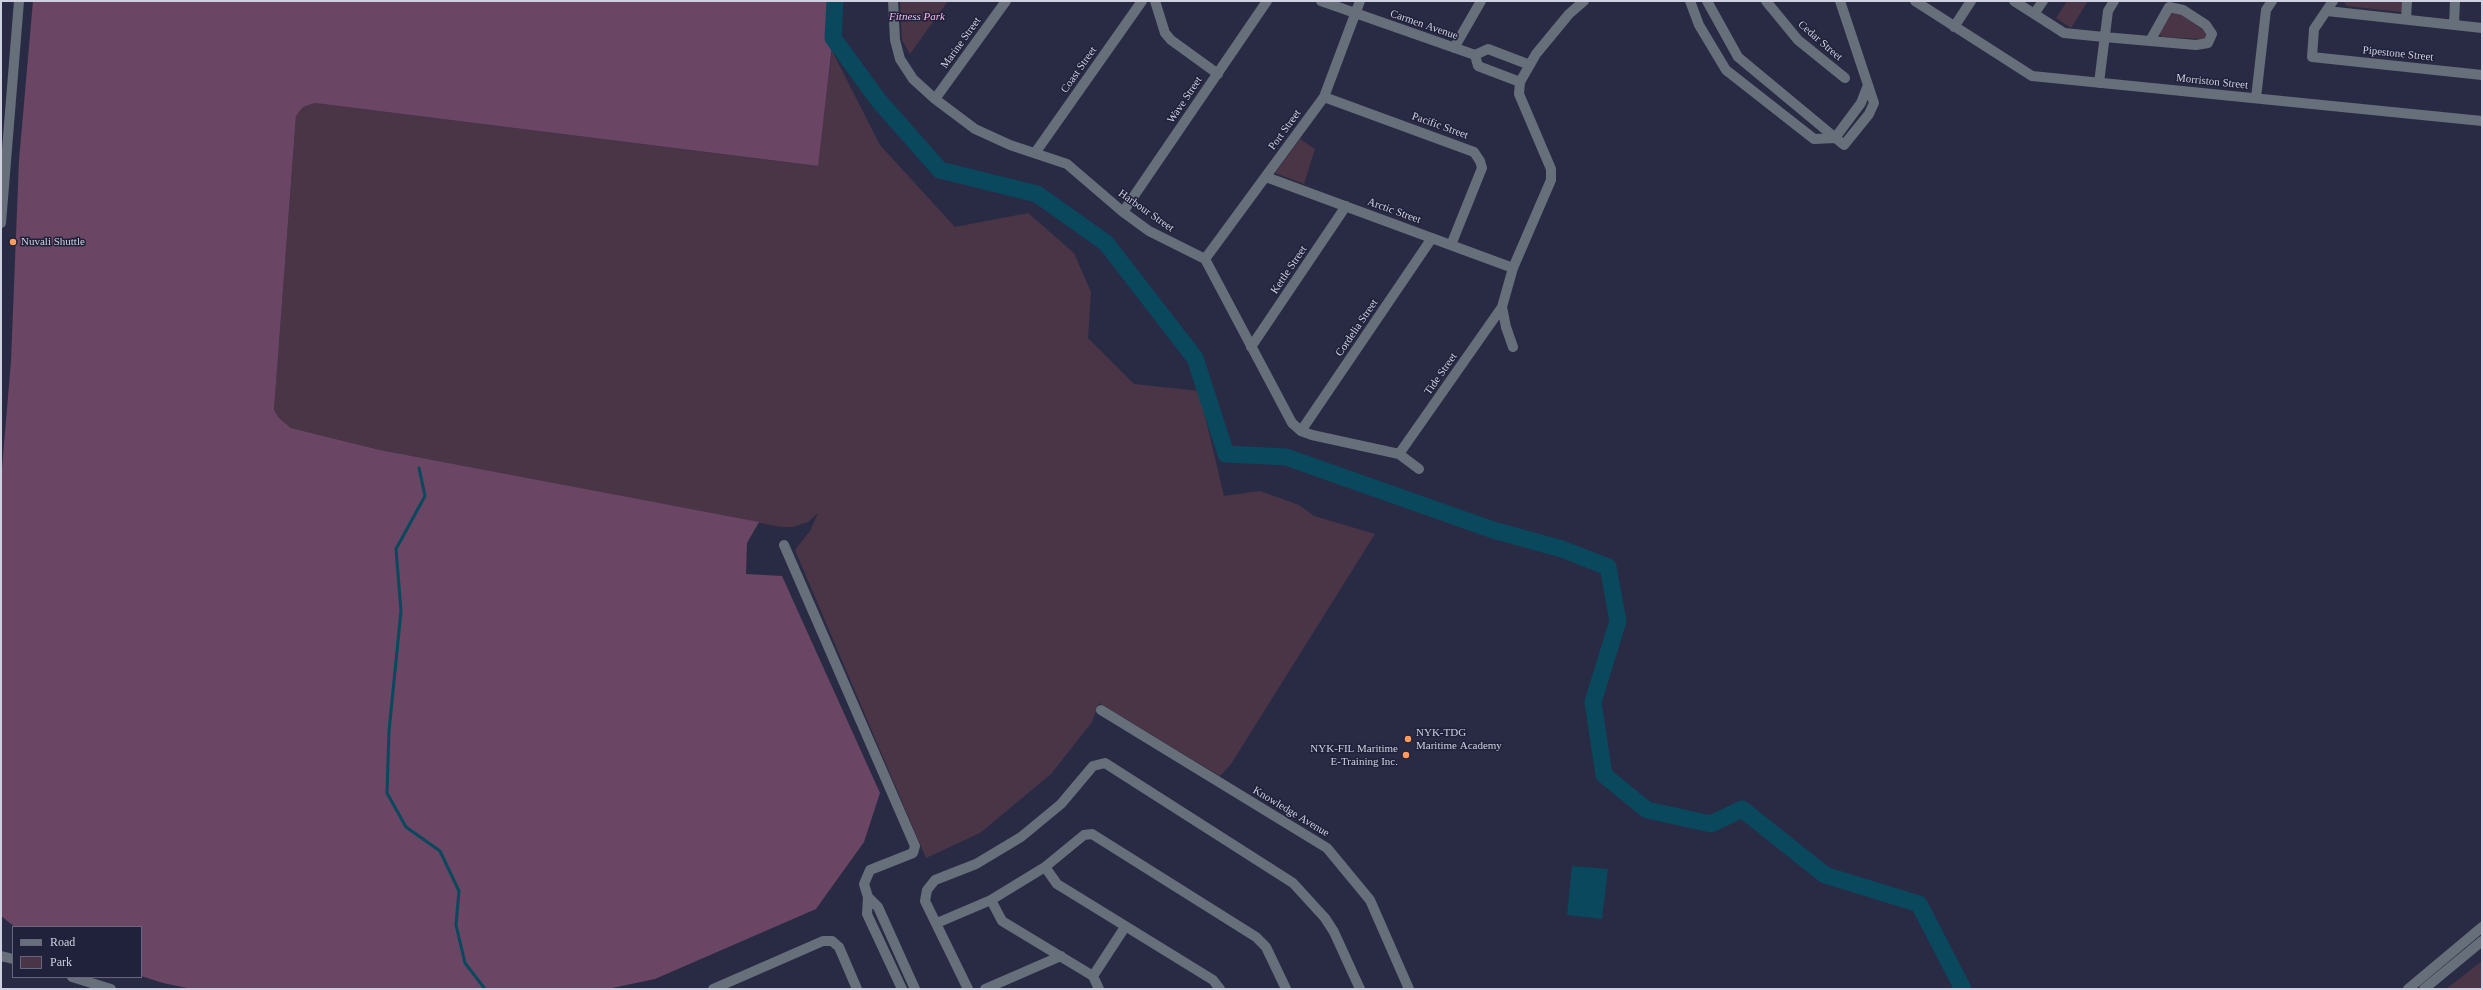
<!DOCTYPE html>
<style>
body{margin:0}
#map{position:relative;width:2483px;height:990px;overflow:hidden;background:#292b44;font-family:"Times New Roman",serif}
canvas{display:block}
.frame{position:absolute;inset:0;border:2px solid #cfd1e1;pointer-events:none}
.legend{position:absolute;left:12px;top:926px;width:130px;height:52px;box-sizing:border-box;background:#20213a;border:1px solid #66677d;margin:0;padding:5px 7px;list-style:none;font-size:12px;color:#cfd1e1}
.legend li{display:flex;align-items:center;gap:8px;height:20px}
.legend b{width:20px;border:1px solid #66677d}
</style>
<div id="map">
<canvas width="2483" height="990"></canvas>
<div class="frame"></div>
<ul class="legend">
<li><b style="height:5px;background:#666f7a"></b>Road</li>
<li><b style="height:11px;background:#4a3547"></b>Park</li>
</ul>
</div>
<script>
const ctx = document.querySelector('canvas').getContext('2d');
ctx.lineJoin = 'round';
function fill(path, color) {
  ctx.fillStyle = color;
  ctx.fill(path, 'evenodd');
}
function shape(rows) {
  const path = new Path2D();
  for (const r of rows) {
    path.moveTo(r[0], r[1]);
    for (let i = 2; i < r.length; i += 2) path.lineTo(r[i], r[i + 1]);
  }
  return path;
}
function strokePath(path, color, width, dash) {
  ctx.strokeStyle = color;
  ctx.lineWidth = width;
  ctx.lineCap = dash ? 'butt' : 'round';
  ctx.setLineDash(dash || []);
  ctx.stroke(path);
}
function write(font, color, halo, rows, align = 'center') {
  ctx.font = font + ' "Times New Roman",serif';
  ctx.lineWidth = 3;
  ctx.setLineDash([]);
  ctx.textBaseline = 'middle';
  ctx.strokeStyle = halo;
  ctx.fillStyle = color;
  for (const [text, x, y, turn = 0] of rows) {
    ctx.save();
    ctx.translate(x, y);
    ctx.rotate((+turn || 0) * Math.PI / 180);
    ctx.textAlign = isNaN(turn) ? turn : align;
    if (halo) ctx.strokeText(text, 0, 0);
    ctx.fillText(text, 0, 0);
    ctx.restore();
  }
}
const green = shape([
 [900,1,948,1,910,54,902,40],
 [2067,1,2088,1,2071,28,2056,18],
 [2343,1,2403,1,2402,12,2347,6],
 [2169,11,2177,11,2206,32,2205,39,2162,37,2158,31],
 [832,51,880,145,955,227,1028,213,1074,253,1091,292,1088,338,1134,384,1199,391,1224,496,1260,491,1299,505,1314,516,1375,534,1231,764,1220,776,1099,703,1092,722,1051,774,980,833,926,858,795,550,810,531,818,513,808,522,793,527,781,527,380,450,291,428,279,418,274,410,296,116,303,107,315,103,817,166],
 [1300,139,1315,149,1304,184,1275,173],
 [2482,961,2482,989,2446,989]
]);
const forest = shape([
 [33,1,835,1,833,38,818,166,315,103,303,107,296,116,274,410,279,418,291,428,380,450,759,522,747,543,746,574,782,576,880,793,864,842,816,909,655,979,607,989,192,989,163,983,141,976,141,927,15,927,1,916,1,480,11,361,19,160]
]);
const water = shape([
 [1572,866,1608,869,1602,919,1567,915]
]);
const stream = shape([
 [419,468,425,496,396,549,401,611,389,731,387,793,406,827,440,851,459,891,456,925,465,963,485,989]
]);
const river = shape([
 [835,1,833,38,879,101,940,170,1037,194,1106,243,1195,358,1226,454,1286,457,1493,530,1562,549,1608,567,1618,621,1593,702,1604,775,1647,810,1711,824,1742,809,1825,875,1919,904,1963,989]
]);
const minor = shape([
 [893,1,895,40,900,59,913,79,935,99,975,129,1010,145,1067,164,1123,212,1149,231,1205,259,1292,423,1301,431,1312,435,1399,454,1419,469],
 [1155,1,1165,33,1171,40,1218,74],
 [1321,1,1475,55,1488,49,1530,65],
 [1690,1,1699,25,1726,70,1814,139,1835,138],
 [1707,1,1738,57,1844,145,1869,114,1874,103,1840,1],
 [1766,1,1798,40,1845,78],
 [1915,1,2032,76,2482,121],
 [2014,1,2064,33,2104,37,2196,45,2208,43,2212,34,2206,25,2183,10,2169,7,2150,41],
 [2333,1,2314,29,2312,57,2482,75],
 [2327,11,2482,28],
 [2034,14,2043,1],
 [2406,19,2407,1],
 [2454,25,2455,1],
 [1954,27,1971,1],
 [1454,48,1481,1],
 [1475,55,1478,66,1520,82],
 [2099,83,2108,11,2114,1],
 [1324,97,1474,152,1480,161,1482,168,1451,245],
 [2256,98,2266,10,2272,1],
 [935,99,1006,1],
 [1835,138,1861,103,1868,85],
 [1035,153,1142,1],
 [1266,177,1513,268],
 [1123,212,1267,1],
 [1,223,19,1],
 [1205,259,1324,97,1360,1],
 [1251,347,1346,206],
 [1513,347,1506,327,1502,307,1513,268,1551,180,1551,169,1519,94,1520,82,1536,54,1569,14,1584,1],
 [1301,431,1432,238],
 [1399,454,1502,307],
 [784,545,915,846,913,853,870,870,864,884,868,897,867,914,902,989],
 [1101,710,1327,848,1370,900,1409,989],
 [1045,867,1057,884,1213,980,1220,989],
 [868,897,878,907,915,989],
 [991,900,1002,921,1093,976,1099,989],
 [937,923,991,900,1045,867,1084,835,1092,834,1256,937,1266,947,1286,989],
 [1,956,13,959],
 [1093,976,1125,927],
 [72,977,111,989],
 [713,989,823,941,832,941,839,947,857,989],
 [968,989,925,901,927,890,935,880,976,864,1021,837,1061,804,1093,766,1105,763,1293,883,1325,918,1334,932,1360,989],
 [985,989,1061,956],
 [2408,989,2482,927],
 [2424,989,2482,941]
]);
const markers = [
 [13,242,4,"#ff9b5b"],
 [1408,739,4,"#ff9b5b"],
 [1406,755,4,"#ff9b5b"]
];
const parkNames = [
 ["Fitness Park",917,17]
];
const streetNames = [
 ["Carmen Avenue",1424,25,19],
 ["Cedar Street",1820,41,41],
 ["Marine Street",961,43,-54],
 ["Pipestone Street",2398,54,6],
 ["Coast Street",1079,70,-55],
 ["Morriston Street",2212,82,6],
 ["Wave Street",1185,100,-56],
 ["Pacific Street",1440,126,20],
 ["Port Street",1285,130,-54],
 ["Harbour Street",1146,211,35],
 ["Arctic Street",1394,211,20],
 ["Kettle Street",1289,270,-56],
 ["Cordelia Street",1357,328,-56],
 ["Tide Street",1441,374,-55],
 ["Knowledge Avenue",1291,812,31]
];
const poiNames = [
 ["Nuvali Shuttle",21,242],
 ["NYK-TDG",1416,733],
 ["Maritime Academy",1416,746],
 ["NYK-FIL Maritime",1398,749,"right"],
 ["E-Training Inc.",1398,762,"right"]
];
fill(green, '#4a3547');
fill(forest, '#6a4564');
fill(water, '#09485d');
strokePath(stream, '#09485d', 3);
strokePath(river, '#09485d', 17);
strokePath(minor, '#666f7a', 10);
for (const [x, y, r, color] of markers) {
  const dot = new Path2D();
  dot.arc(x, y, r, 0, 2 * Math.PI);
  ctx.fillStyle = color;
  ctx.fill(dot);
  strokePath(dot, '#20213a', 1.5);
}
write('italic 11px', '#f9baee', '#20213a', parkNames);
write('11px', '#cfd1e1', '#20213a', streetNames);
write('11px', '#cfd1e1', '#20213a', poiNames, 'left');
</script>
